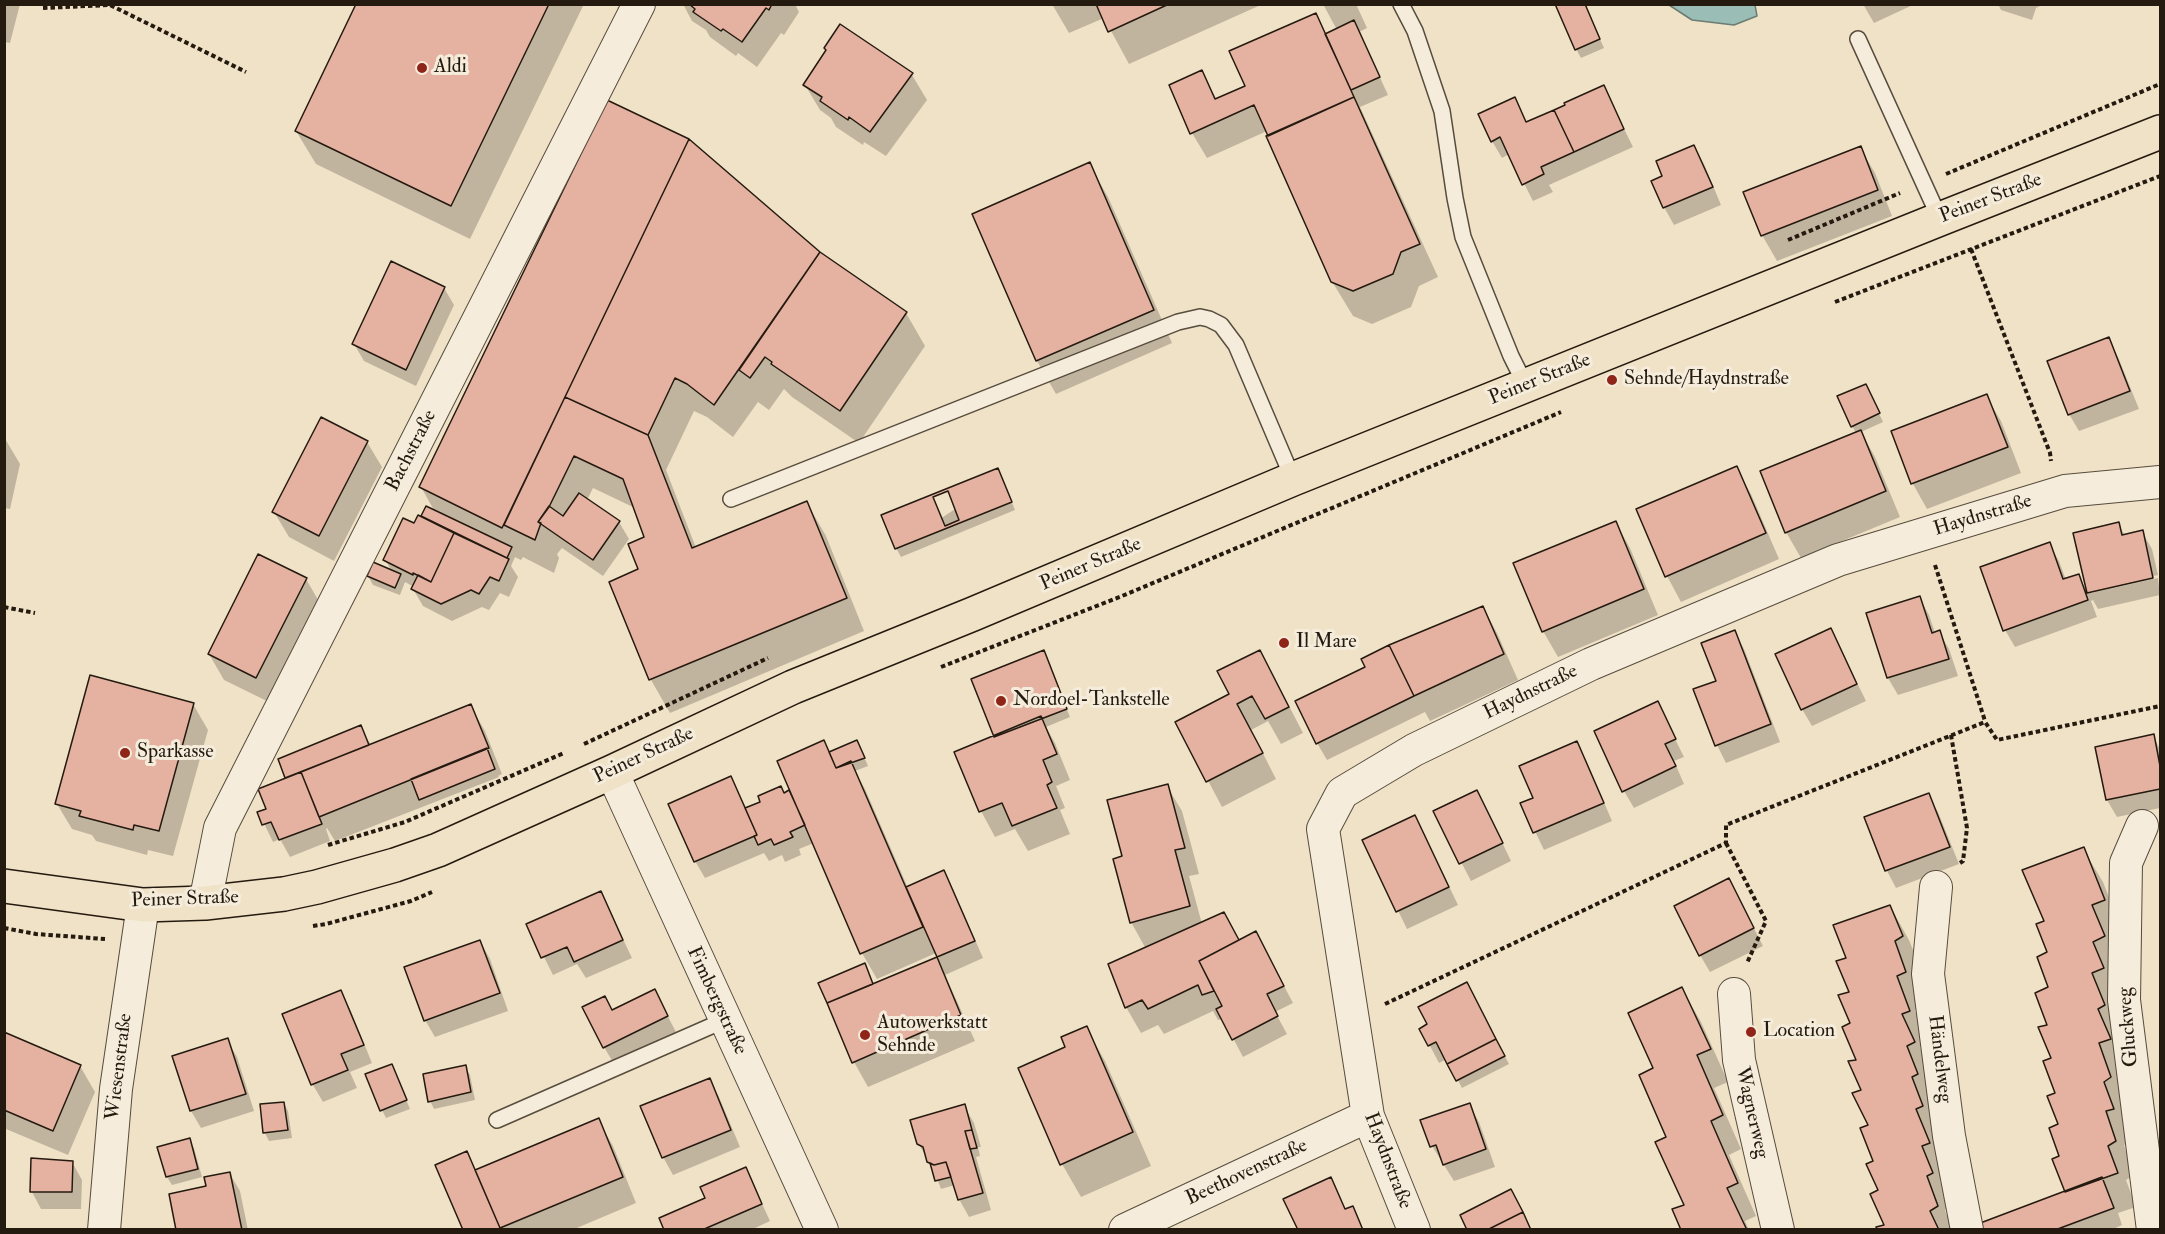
<!DOCTYPE html>
<meta charset="utf-8">
<style>
body{margin:0}
#map{position:relative;width:2165px;height:1234px;overflow:hidden;background:#f0e2c7;font-family:"IM FELL Double Pica",serif}
canvas{display:block}
.frame{position:absolute;inset:0;border:6px solid #241a0f;pointer-events:none}
</style>
<div id="map">
<canvas width="2165" height="1234"></canvas>
<div class="frame"></div>
</div>
<script>
const ctx = document.querySelector('canvas').getContext('2d');
ctx.lineJoin = 'round';
function fill(path, color) {
  ctx.fillStyle = color;
  ctx.fill(path, 'evenodd');
}
function shape(rows) {
  const path = new Path2D();
  for (const r of rows) {
    path.moveTo(r[0], r[1]);
    for (let i = 2; i < r.length; i += 2) path.lineTo(r[i], r[i + 1]);
  }
  return path;
}
function strokePath(path, color, width, dash) {
  ctx.strokeStyle = color;
  ctx.lineWidth = width;
  ctx.lineCap = dash ? 'butt' : 'round';
  ctx.setLineDash(dash || []);
  ctx.stroke(path);
}
function write(font, color, halo, rows, align = 'center') {
  ctx.font = font + ' "IM FELL Double Pica",serif';
  ctx.lineWidth = 6;
  ctx.setLineDash([]);
  ctx.textBaseline = 'middle';
  ctx.strokeStyle = halo;
  ctx.fillStyle = color;
  for (const [text, x, y, turn = 0] of rows) {
    ctx.save();
    ctx.translate(x, y);
    ctx.rotate((+turn || 0) * Math.PI / 180);
    ctx.textAlign = isNaN(turn) ? turn : align;
    if (halo) ctx.strokeText(text, 0, 0);
    ctx.fillText(text, 0, 0);
    ctx.restore();
  }
}
const water = shape([
 [1669,5,1755,5,1757,16,1734,25,1692,20,1669,5]
]);
const shadow = shape([
 [4,4,20,4,10,43,4,42],
 [358,4,584,4,470,239,316,164,296,131],
 [683,4,795,4,799,12,784,35,781,33,757,67,738,53,736,56,710,37,706,30,692,21],
 [1052,4,1263,4,1129,64,1104,18,1069,33],
 [1323,4,1356,4,1367,28,1359,32,1388,95,1360,107,1438,277,1419,286,1411,307,1372,324,1353,316,1333,283,1267,131,1207,158,1192,133,1202,72,1217,100,1247,87,1315,15,1327,35,1337,30],
 [1584,4,1604,48,1581,58,1576,49],
 [1863,4,1915,4,1874,23],
 [1998,4,2044,4,2036,8,2032,20,2001,10],
 [841,26,912,75,927,100,886,156,864,142,863,145,836,127,831,118,820,110,805,85],
 [1603,87,1633,147,1549,185,1553,192,1533,201,1509,154,1502,158,1492,141,1514,99,1527,124],
 [607,102,689,140,819,253,906,313,925,346,859,443,792,397,784,389,769,410,758,402,733,437,707,417,694,411,666,470,696,548,807,503,826,536,864,631,670,713,651,680,611,582,640,570,646,538,635,508,593,488,587,500,619,522,629,539,603,576,562,548,557,554,559,558,554,573,523,557,521,560,515,557,511,566,518,577,509,597,500,593,489,610,482,607,452,621,423,606,413,589,414,587,405,582,400,595,373,585,368,576,392,572,385,559,415,525,425,520,422,516,435,512,421,487],
 [1694,146,1704,164,1721,205,1674,225,1664,207,1664,177],
 [1860,148,1875,173,1892,216,1777,261,1762,235],
 [1089,164,1108,197,1172,343,1056,394,1037,361,974,215],
 [444,288,454,305,416,386,364,361,354,344],
 [2108,339,2118,357,2139,409,2079,431,2069,414],
 [1870,394,1883,422,1861,432,1875,457,1900,517,1801,558,1786,532,1856,433,1852,426],
 [1986,396,2001,421,2021,473,1927,509,1913,484,1893,432],
 [4,437,20,464,10,509,4,508],
 [367,442,382,467,334,561,289,537,274,512],
 [1736,468,1751,494,1779,559,1681,602,1667,576,1638,510],
 [1002,478,1015,510,901,557,896,548],
 [1616,523,1630,548,1658,615,1558,657,1543,631],
 [2118,524,2125,536,2142,532,2152,549,2158,575,2091,590,2091,593,2158,578,2160,595,2098,609,2093,600,2091,601,2097,617,2015,647,2005,630,2049,544,2059,561,2066,580,2078,575,2087,591],
 [306,579,321,605,271,703,224,680,209,654],
 [1919,597,1929,615,1935,633,1939,632,1949,649,1958,676,1898,695,1888,678,1868,614],
 [1483,607,1497,633,1518,680,1430,721,1425,712,1327,760,1317,743],
 [1831,630,1866,701,1812,726,1802,709],
 [1735,632,1744,649,1780,742,1726,763,1717,745,1695,690,1718,682],
 [1043,652,1070,717,1046,727,1055,743,1070,780,1056,786,1065,808,1060,810,1070,834,1028,851,1015,829,995,837,981,811,995,737],
 [1274,677,1303,733,1281,744,1268,721,1251,730,1276,779,1222,807,1177,722,1231,695],
 [1657,703,1684,757,1674,761,1684,784,1634,808,1624,791],
 [193,704,208,730,173,856,148,850,147,855,96,841,92,835,72,829,57,804],
 [470,705,485,731,502,774,498,776,499,777,335,841,327,828,326,829,330,841,290,857,280,839,273,842,259,813,268,810,287,779,279,760,360,727,371,745],
 [2153,736,2160,749,2160,808,2117,817,2107,800],
 [1576,743,1586,760,1612,821,1544,850,1522,804,1535,799],
 [861,750,868,766,855,771,865,789,908,888,943,872,953,889,983,958,945,975,975,1041,868,1087,854,1062,864,965,874,986,939,958,936,953,877,979,862,953,814,843,799,849,801,855,785,862,782,855,769,861,764,853,705,878,695,861,731,778,747,809,784,794,794,797,830,754],
 [1167,786,1182,811,1199,874,1189,876,1202,924,1239,942,1265,950,1293,1003,1275,1012,1287,1034,1243,1057,1223,1019,1218,1020,1213,1011,1164,1034,1158,1025,1141,1033,1126,1007,1146,949,1131,922,1124,857],
 [1928,795,1938,812,1959,864,1896,888,1887,871,1866,818],
 [1486,809,1511,861,1471,881,1435,812],
 [1424,834,1458,905,1407,929,1364,841],
 [2083,849,2103,882,2123,933,2128,1072,2117,1077,2129,1111,2122,1115,2132,1142,2124,1145,2134,1175,2126,1180,2136,1207,2118,1213,2122,1225,2111,1230,1978,1230,2066,1192,2061,1157,2060,1124,2049,1026,2049,953,2046,922],
 [1729,880,1763,946,1710,972,1700,955],
 [601,893,632,958,586,978,577,964,553,975,528,925],
 [1890,906,1909,940,1921,970,1924,1005,1915,1010,1928,1044,1920,1047,1932,1076,1925,1080,1936,1107,1941,1139,1934,1143,1947,1176,1940,1180,1951,1207,1945,1210,1952,1230,1878,1230,1886,1225,1852,1024,1848,959],
 [480,941,490,959,508,1011,435,1037,425,1020],
 [1682,989,1701,1022,1728,1082,1714,1088,1741,1149,1729,1155,1756,1216,1745,1221,1749,1230,1683,1230,1686,1206,1668,1138,1655,1069],
 [654,990,677,1034,614,1064,604,1047,612,1012],
 [340,992,350,1009,372,1063,350,1072,357,1088,323,1102,313,1085,284,1015],
 [1476,1001,1509,1064,1462,1088,1447,1059,1439,1063,1421,1029],
 [1086,1028,1105,1061,1151,1166,1081,1197,1062,1164,1067,1048],
 [4,1034,80,1066,95,1092,68,1155,6,1129,4,1126],
 [227,1040,237,1057,254,1111,201,1128,191,1111,174,1057],
 [392,1066,410,1109,386,1118,382,1110],
 [465,1067,470,1075,475,1100,434,1109,430,1101],
 [709,1080,719,1097,740,1147,673,1175,663,1157],
 [284,1103,288,1111,292,1138,269,1141,265,1133],
 [1469,1105,1479,1122,1495,1167,1454,1181,1432,1146],
 [964,1106,974,1123,981,1147,978,1147,980,1156,976,1157,991,1210,969,1217,959,1199,955,1185,941,1189,933,1168,918,1143],
 [598,1120,613,1146,636,1203,572,1230,465,1230,466,1153,476,1171],
 [189,1140,194,1148,202,1177,172,1185,167,1177,159,1148],
 [72,1162,82,1180,81,1209,41,1209,32,1192],
 [746,1169,770,1221,751,1230,666,1230],
 [230,1174,240,1191,248,1230,178,1230,208,1187]
]);
const building = shape([
 [356,4,549,4,451,206,295,131,356,4],
 [689,4,772,4,769,10,766,8,742,42,723,29,721,31,693,12,695,9,689,4],
 [1096,4,1169,4,1108,32,1096,4],
 [1555,4,1585,4,1600,39,1575,50,1555,4],
 [1316,13,1354,97,1268,136,1254,105,1190,134,1169,85,1202,70,1215,99,1245,86,1229,51,1316,13],
 [1354,20,1380,77,1351,90,1325,34,1354,20],
 [840,24,913,73,870,132,849,117,848,120,820,101,822,97,803,85,826,50,824,48,840,24],
 [1604,85,1624,129,1574,152,1554,110,1565,105,1564,103,1604,85],
 [1354,97,1420,244,1401,252,1393,274,1353,291,1331,282,1266,136,1354,97],
 [1515,97,1526,122,1554,110,1574,152,1541,167,1544,174,1522,185,1500,137,1491,142,1478,114,1515,97],
 [607,100,689,139,502,528,419,487,607,100],
 [689,139,820,252,714,405,687,384,675,378,648,435,565,397,689,139],
 [1694,145,1713,187,1663,208,1651,181,1662,176,1656,161,1694,145],
 [1861,146,1878,190,1761,236,1743,192,1861,146],
 [1090,162,1154,310,1036,361,972,214,1090,162],
 [820,252,907,312,840,411,771,364,772,362,765,357,750,378,739,370,820,252],
 [391,261,445,287,406,370,352,344,391,261],
 [2109,337,2130,391,2068,415,2047,361,2109,337],
 [1866,384,1880,413,1851,427,1837,396,1866,384],
 [1987,394,2008,447,1911,484,1891,431,1987,394],
 [565,397,648,435,692,548,807,501,847,598,649,680,609,582,638,569,628,544,644,537,623,479,574,456,549,507,538,522,541,523,535,540,504,525,565,397],
 [321,417,368,441,319,536,272,512,321,417],
 [1861,430,1886,491,1785,533,1760,471,1861,430],
 [1737,466,1766,533,1665,577,1636,509,1737,466],
 [998,468,1012,502,895,549,881,515,998,468],
 [948,491,959,520,945,526,933,497,948,491],
 [579,493,620,521,593,560,538,522,549,506,563,516,579,493],
 [426,506,512,547,507,558,421,516,426,506],
 [418,515,454,533,431,582,413,573,413,575,383,560,403,518,414,523,418,515],
 [1616,521,1644,589,1542,632,1513,563,1616,521],
 [2119,522,2122,535,2143,530,2153,578,2087,593,2073,533,2119,522],
 [454,533,509,559,499,581,490,577,479,594,471,590,441,604,411,589,418,575,431,582,454,533],
 [2050,542,2063,579,2079,574,2088,600,2003,631,1980,567,2050,542],
 [258,554,307,578,256,678,208,654,258,554],
 [373,562,401,574,395,588,367,576,373,562],
 [1920,596,1932,633,1940,630,1949,659,1887,678,1866,613,1920,596],
 [1483,606,1504,654,1414,696,1389,645,1483,606],
 [1831,628,1857,684,1801,710,1775,654,1831,628],
 [1735,630,1771,724,1715,746,1693,689,1716,681,1701,643,1735,630],
 [1389,645,1414,696,1316,744,1295,701,1365,667,1361,659,1389,645],
 [1044,650,1067,709,994,737,971,679,1044,650],
 [1260,650,1289,707,1265,719,1252,696,1237,704,1263,753,1206,782,1175,722,1229,694,1217,671,1260,650],
 [90,675,194,703,159,831,134,825,133,830,79,816,81,811,55,804,90,675],
 [1658,701,1676,739,1665,744,1676,766,1622,792,1594,731,1658,701],
 [471,704,489,748,319,817,301,772,471,704],
 [1041,716,1057,754,1043,760,1052,782,1047,785,1057,808,1012,826,1002,803,979,812,954,752,1041,716],
 [361,725,369,745,285,778,278,759,361,725],
 [2154,734,2160,766,2160,789,2106,800,2095,747,2154,734],
 [824,740,836,768,851,761,923,927,860,954,777,761,824,740],
 [857,740,865,758,836,768,829,752,857,740],
 [1577,741,1604,803,1533,833,1520,803,1533,798,1519,766,1577,741],
 [487,748,495,769,419,800,411,779,487,748],
 [301,772,322,824,279,840,271,822,262,825,257,812,266,809,258,789,301,772],
 [731,776,757,835,694,862,668,804,731,776],
 [1168,784,1185,848,1175,850,1190,906,1130,923,1113,859,1122,856,1107,800,1168,784],
 [781,786,784,793,789,790,805,825,790,832,793,837,774,845,771,839,758,845,754,836,757,835,745,808,760,802,758,796,781,786],
 [1477,790,1503,843,1459,864,1433,811,1477,790],
 [1929,793,1950,847,1885,871,1864,817,1929,793],
 [1415,815,1449,887,1396,912,1362,840,1415,815],
 [2084,847,2105,900,2092,905,2105,936,2093,942,2104,968,2092,973,2105,1005,2098,1009,2111,1039,2099,1043,2111,1077,2104,1082,2114,1109,2106,1111,2116,1141,2108,1146,2118,1173,2065,1192,2052,1159,2059,1156,2049,1128,2058,1124,2047,1096,2055,1093,2043,1061,2051,1058,2038,1027,2047,1025,2035,993,2048,987,2037,957,2047,952,2036,924,2044,921,2022,870,2084,847],
 [944,870,975,941,937,957,906,887,944,870],
 [1729,878,1754,928,1699,956,1674,906,1729,878],
 [601,891,623,940,574,962,567,947,541,958,526,924,601,891],
 [1890,905,1903,936,1895,941,1906,972,1897,976,1910,1011,1902,1014,1915,1042,1907,1046,1918,1074,1912,1077,1923,1106,1916,1109,1930,1143,1922,1146,1933,1173,1927,1176,1938,1206,1930,1211,1939,1230,1877,1230,1876,1227,1884,1225,1870,1194,1878,1190,1866,1164,1873,1161,1860,1128,1868,1125,1852,1093,1861,1090,1848,1061,1856,1060,1842,1027,1850,1023,1838,995,1849,992,1836,961,1846,958,1833,925,1890,905],
 [1224,912,1239,940,1199,961,1214,991,1202,995,1198,985,1148,1009,1142,1000,1125,1008,1108,964,1224,912],
 [1256,931,1284,986,1267,994,1278,1016,1232,1040,1216,1009,1222,1006,1199,961,1256,931],
 [480,940,500,993,424,1021,404,967,480,940],
 [937,957,961,1015,852,1063,827,1003,937,957],
 [865,963,873,984,827,1003,818,983,865,963],
 [1467,982,1496,1039,1447,1064,1436,1042,1428,1046,1419,1029,1427,1024,1418,1007,1467,982],
 [1682,987,1711,1049,1697,1055,1723,1115,1711,1121,1738,1183,1727,1188,1747,1230,1681,1230,1672,1209,1684,1205,1655,1142,1666,1137,1639,1075,1653,1068,1628,1013,1682,987],
 [655,989,668,1016,603,1048,582,1007,605,996,612,1010,655,989],
 [341,990,364,1045,341,1054,348,1070,311,1085,282,1014,341,990],
 [1087,1026,1133,1132,1060,1165,1018,1068,1065,1047,1061,1037,1087,1026],
 [4,1032,81,1065,53,1131,4,1110,4,1032],
 [228,1038,246,1094,190,1111,172,1056,228,1038],
 [1496,1039,1505,1056,1456,1081,1447,1064,1496,1039],
 [392,1064,407,1100,380,1111,365,1074,392,1064],
 [466,1065,471,1092,428,1102,423,1074,466,1065],
 [710,1078,731,1130,662,1158,640,1106,710,1078],
 [284,1102,288,1130,263,1133,260,1104,284,1102],
 [1470,1103,1486,1149,1443,1165,1436,1145,1430,1147,1420,1120,1470,1103],
 [965,1104,972,1130,965,1131,983,1193,958,1200,946,1162,934,1165,927,1162,923,1147,917,1144,910,1120,965,1104],
 [599,1118,623,1177,500,1228,475,1170,599,1118],
 [972,1130,977,1148,970,1149,965,1131,972,1130],
 [190,1138,198,1169,166,1177,157,1147,190,1138],
 [467,1151,500,1228,497,1230,463,1230,435,1165,467,1151],
 [31,1158,73,1161,72,1192,30,1192,31,1158],
 [946,1162,951,1177,935,1181,930,1163,934,1165,946,1162],
 [746,1167,762,1204,702,1230,664,1230,659,1218,705,1198,700,1187,746,1167],
 [230,1172,242,1230,176,1230,169,1194,206,1186,204,1177,230,1172],
 [1331,1177,1345,1209,1353,1206,1363,1230,1298,1230,1283,1199,1331,1177],
 [2102,1177,2114,1208,2055,1230,1977,1230,1975,1225,2102,1177],
 [1511,1189,1523,1212,1487,1230,1467,1230,1460,1215,1511,1189],
 [1523,1212,1531,1230,1487,1230,1523,1212]
]);
const path = shape([
 [43,8,110,5,246,72],
 [1946,174,2160,84],
 [1788,240,1900,193],
 [1971,249,2050,453,2051,461],
 [1835,302,2160,176],
 [1935,565,1985,721],
 [4,607,35,613],
 [941,667,1122,596,1561,412],
 [1951,735,1967,828,1963,861,1960,863],
 [584,744,768,658],
 [1726,843,1766,921,1747,963],
 [328,845,405,822,564,753],
 [313,926,326,924,411,901,432,892],
 [4,928,36,934,105,939],
 [1385,1004,1726,843,1726,825,1985,722,1997,740,2160,706]
]);
const service = shape([
 [1401,4,1415,31,1442,111,1455,198,1463,237,1511,356,1526,386],
 [1858,39,1940,219],
 [731,499,1178,322,1200,317,1209,319,1221,325,1236,345,1293,479],
 [497,1120,725,1020]
]);
const minor = shape([
 [612,772,822,1230],
 [2142,826,2126,863,2124,1000,2153,1230],
 [1936,887,1928,974,1949,1136,1967,1230],
 [205,903,220,828,639,4],
 [1734,994,1739,1060,1778,1230],
 [104,1230,116,1089,143,905],
 [1125,1230,1368,1116],
 [1414,1230,1368,1116,1323,829,1342,793,1414,750,1591,664,1838,560,2065,491,2160,482]
]);
const primary = shape([
 [4,886,143,905,205,903,284,894,317,887,395,865,438,850,612,772,793,687,973,614,1293,479,1940,219,2160,132]
]);
const markers = [
 [422,68,6,"#8f2418"],
 [1612,380,6,"#8f2418"],
 [1284,643,6,"#8f2418"],
 [1001,701,6,"#8f2418"],
 [125,753,6,"#8f2418"],
 [1751,1032,6,"#8f2418"],
 [865,1035,6,"#8f2418"]
];
const poiNames = [
 ["Aldi",434,68],
 ["Sehnde/Haydnstraße",1624,380],
 ["Il Mare",1296,643],
 ["Nordoel-Tankstelle",1013,701],
 ["Sparkasse",137,753],
 ["Autowerkstatt",877,1024],
 ["Sehnde",877,1047],
 ["Location",1763,1032]
];
const streetNames = [
 ["Peiner Straße",1991,199,-21],
 ["Peiner Straße",1540,380,-22],
 ["Bachstraße",412,451,-63],
 ["Haydnstraße",1983,516,-17],
 ["Peiner Straße",1091,565,-23],
 ["Haydnstraße",1531,693,-26],
 ["Peiner Straße",644,756,-25],
 ["Peiner Straße",185,900,-2],
 ["Fimbergstraße",716,1001,65],
 ["Gluckweg",2129,1027,-95],
 ["Händelweg",1939,1059,83],
 ["Wiesenstraße",120,1067,-83],
 ["Wagnerweg",1751,1113,77],
 ["Haydnstraße",1387,1161,69],
 ["Beethovenstraße",1247,1173,-25]
];
fill(water, '#9abeb5');
strokePath(water, '#6b7c73', 1.5);
fill(shadow, '#0003');
fill(building, '#e5b1a1');
strokePath(building, '#241a0f', 1.5);
strokePath(service, '#574c3d', 18);
strokePath(minor, '#574c3d', 34);
strokePath(primary, '#241a0f', 36);
strokePath(path, '#241a0f', 4, [4.5, 3]);
strokePath(service, '#f5ecdb', 15);
strokePath(minor, '#f5ecdb', 32);
strokePath(primary, '#f0e2c7', 33);
for (const [x, y, r, color] of markers) {
  const dot = new Path2D();
  dot.arc(x, y, r, 0, 2 * Math.PI);
  ctx.fillStyle = color;
  ctx.fill(dot);
  strokePath(dot, '#f5ecdb', 2);
}
write('20px', '#241a0f', '#f5ecdb', poiNames, 'left');
write('20px', '#241a0f', '#f5ecdb', streetNames);
</script>
